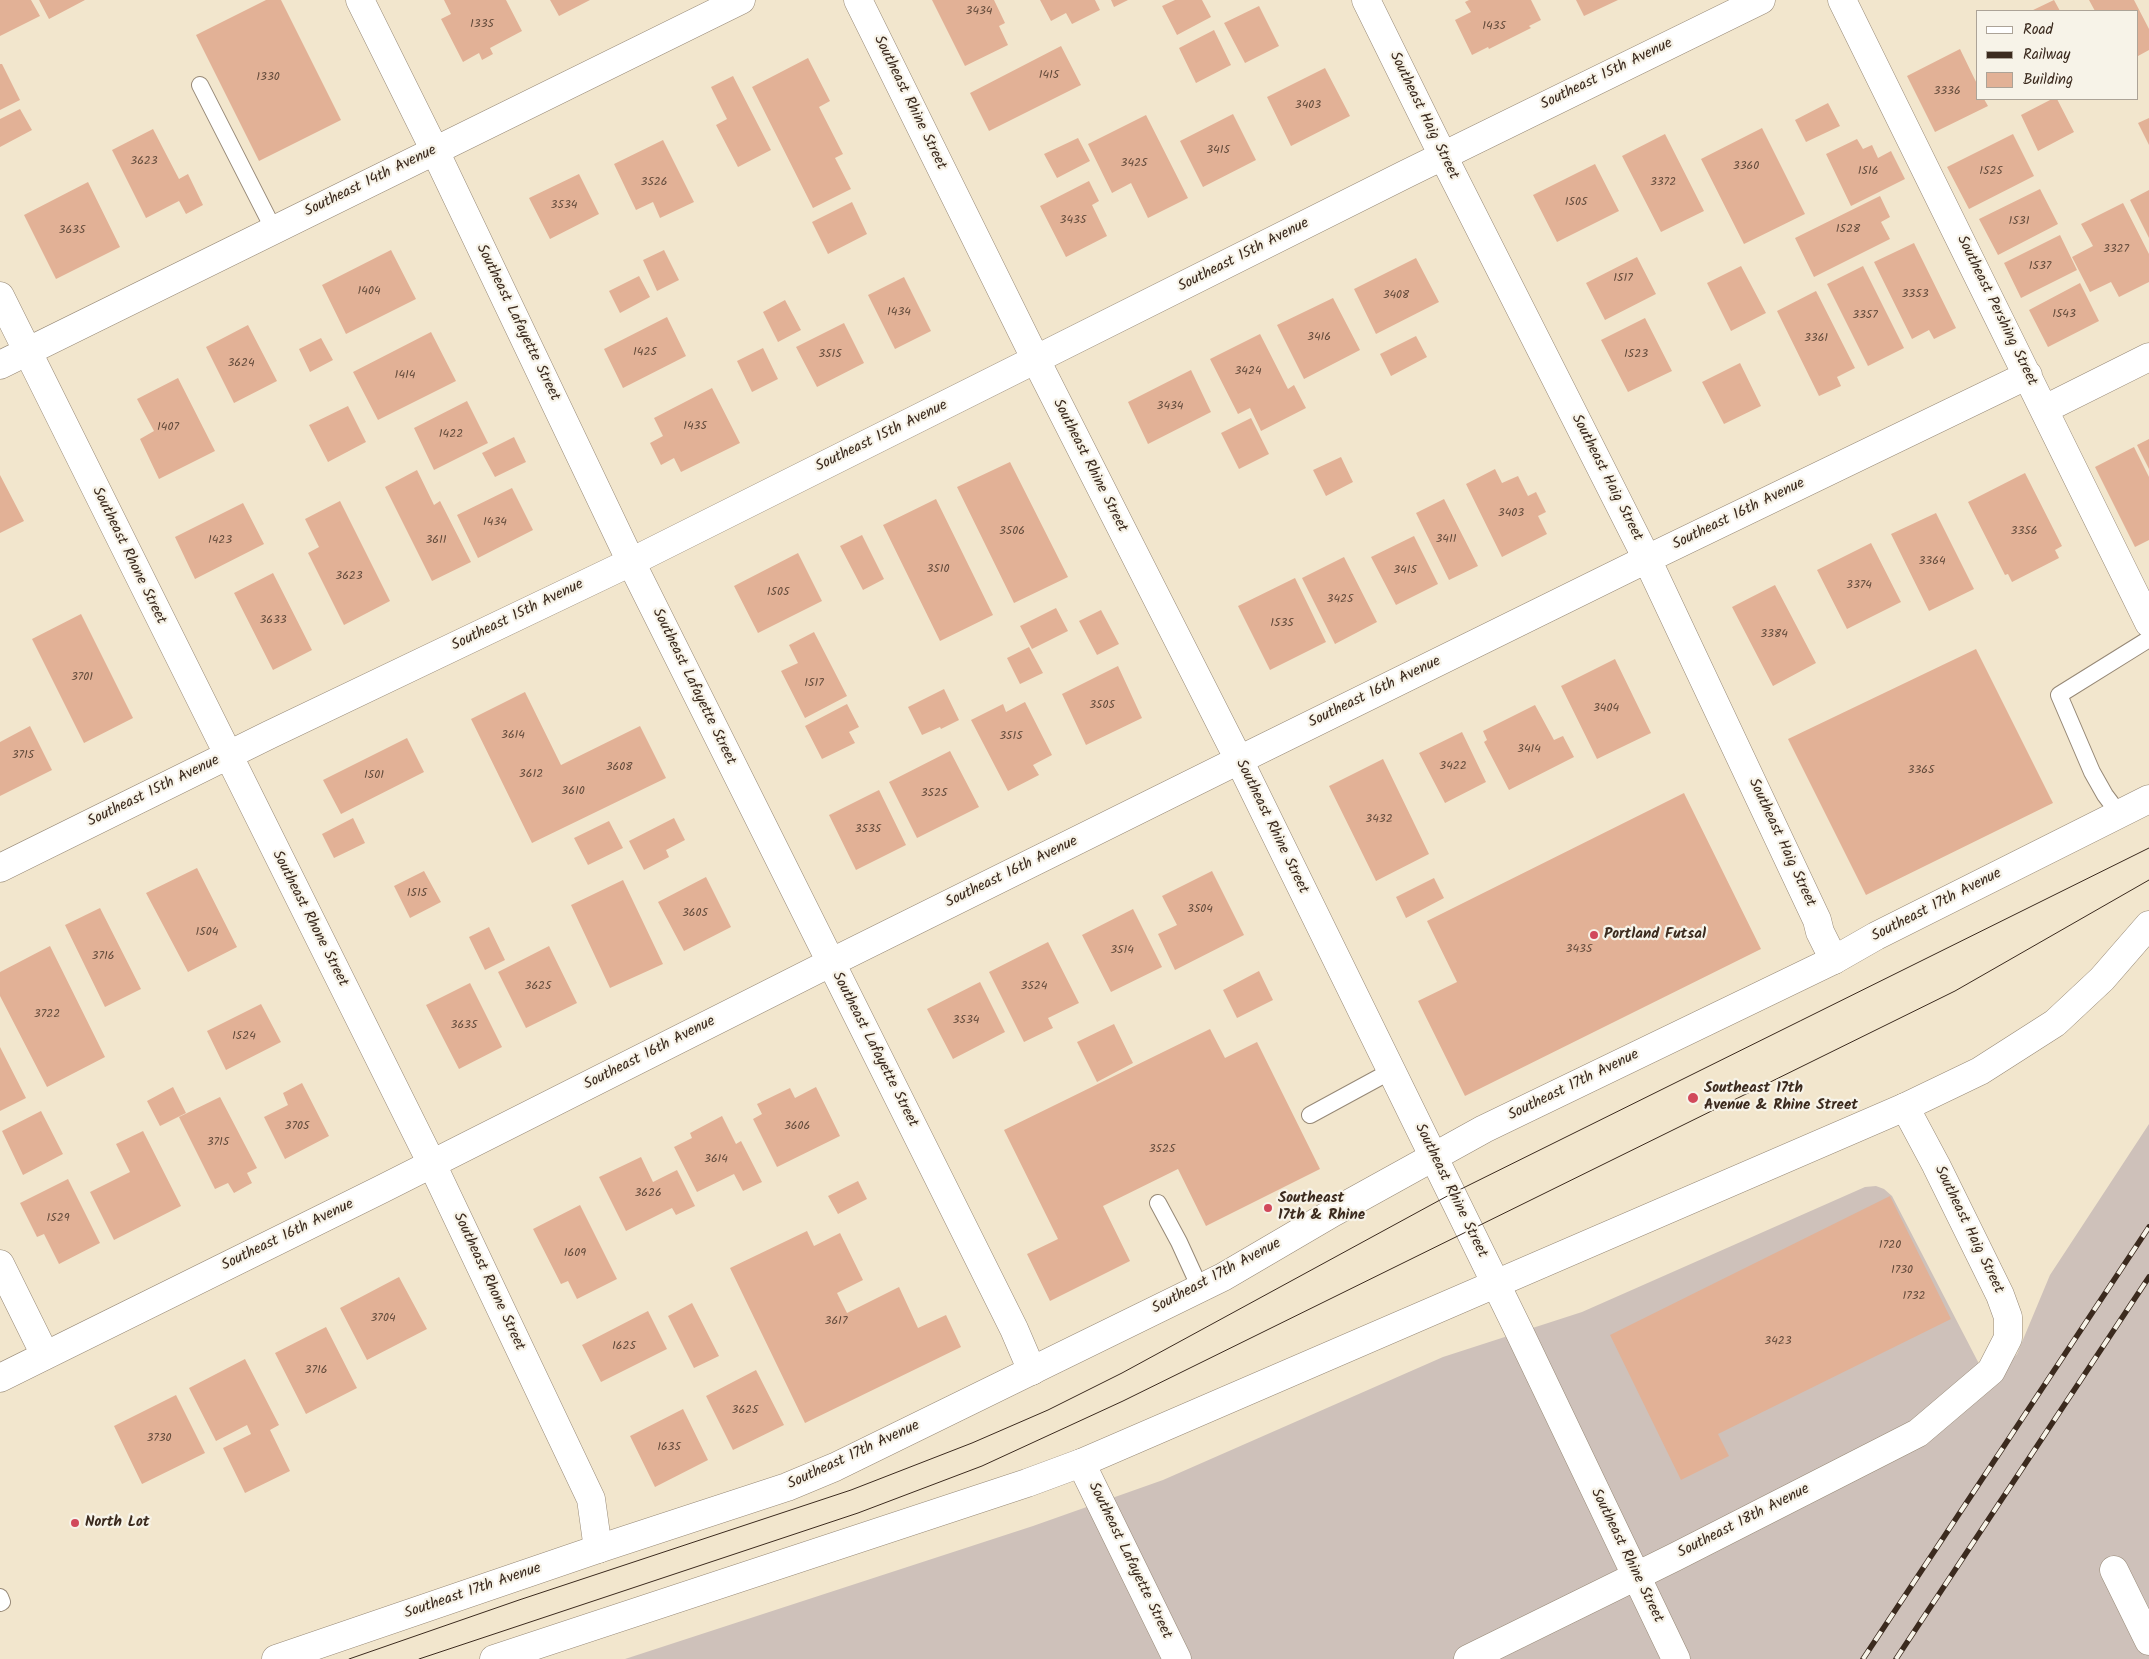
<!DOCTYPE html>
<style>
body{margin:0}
#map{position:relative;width:2149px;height:1659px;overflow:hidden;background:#f2e6cd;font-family:Kalam,sans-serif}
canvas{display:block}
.legend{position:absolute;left:1976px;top:10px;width:162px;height:90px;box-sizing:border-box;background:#f7f3e8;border:1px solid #aca397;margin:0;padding:6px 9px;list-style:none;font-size:15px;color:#3b2a1e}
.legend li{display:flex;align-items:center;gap:10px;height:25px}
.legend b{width:25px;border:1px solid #aca397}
</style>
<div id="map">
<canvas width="2149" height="1659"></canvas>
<ul class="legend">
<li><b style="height:6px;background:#fff"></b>Road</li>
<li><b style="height:6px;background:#3b2a1e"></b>Railway</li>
<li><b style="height:14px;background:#e2b196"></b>Building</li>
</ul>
</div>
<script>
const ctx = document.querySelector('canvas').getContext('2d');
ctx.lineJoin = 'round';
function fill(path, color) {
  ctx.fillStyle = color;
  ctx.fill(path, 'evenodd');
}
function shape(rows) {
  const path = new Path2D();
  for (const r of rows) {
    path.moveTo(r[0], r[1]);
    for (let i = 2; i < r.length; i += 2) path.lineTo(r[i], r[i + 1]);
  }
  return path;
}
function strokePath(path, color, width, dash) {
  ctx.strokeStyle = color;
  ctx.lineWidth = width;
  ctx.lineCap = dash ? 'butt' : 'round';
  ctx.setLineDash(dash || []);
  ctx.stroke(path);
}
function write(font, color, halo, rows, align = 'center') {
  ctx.font = font + ' Kalam,sans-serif';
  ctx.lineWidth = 4.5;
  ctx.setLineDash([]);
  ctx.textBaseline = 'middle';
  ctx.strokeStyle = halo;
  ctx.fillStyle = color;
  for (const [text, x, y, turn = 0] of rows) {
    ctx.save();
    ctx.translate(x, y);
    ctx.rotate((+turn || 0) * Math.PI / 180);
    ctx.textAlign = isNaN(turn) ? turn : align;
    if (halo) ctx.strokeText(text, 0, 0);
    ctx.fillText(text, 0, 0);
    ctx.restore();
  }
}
const industrial = shape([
 [2149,1124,2149,1659,625,1659,1033,1526,1163,1480,1443,1357,1582,1312,1865,1187,1876,1186,1884,1189,1892,1196,1990,1385,2017,1354,2050,1275]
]);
const building = shape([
 [0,0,31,0,40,16,0,36],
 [39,0,85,0,49,19],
 [266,0,281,0,341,120,259,161,196,35],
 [444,0,506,0,522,31,490,48,493,54,482,60,479,53,463,62,441,19,451,14],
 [550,0,590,0,559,16],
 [932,0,994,0,1005,23,999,26,1008,45,965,66],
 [1040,0,1095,0,1100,10,1072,24,1066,13,1051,21],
 [1111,0,1128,0,1114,7],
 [1175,0,1202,0,1211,17,1177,35,1162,6],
 [1469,0,1531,0,1541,20,1529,26,1531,28,1489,49,1488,47,1472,55,1455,20,1471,12,1465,2],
 [1576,0,1618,0,1584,16],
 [2054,0,2060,11,2031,11],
 [2089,0,2134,0,2149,29,2149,50,2138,56,2138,11,2095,11],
 [1259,6,1279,46,1245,63,1224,23],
 [1214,30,1231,65,1196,83,1179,48],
 [1061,46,1081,85,989,131,970,93],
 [1960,49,1978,86,1978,99,1984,99,1988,106,1935,132,1907,76],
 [808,58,830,101,819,107,843,154,835,158,851,189,813,208,752,87],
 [0,64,2,64,20,100,0,110],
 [1325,68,1350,116,1291,146,1267,97],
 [733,76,771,150,738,167,716,125,727,119,711,87],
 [2052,99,2057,99,2074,132,2038,151,2021,115],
 [1828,103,1840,126,1806,142,1795,120],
 [20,109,32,130,0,147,0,119],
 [1233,114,1256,160,1203,187,1180,141],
 [1146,115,1188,198,1148,218,1131,183,1112,193,1088,144],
 [2149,118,2149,145,2138,123],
 [1762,128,1805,214,1744,244,1701,159],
 [153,129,179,179,188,174,203,205,186,214,179,201,146,218,112,150],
 [1665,134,1704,211,1661,232,1622,156],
 [2013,134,2034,176,1969,209,1947,167],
 [1078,138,1090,161,1057,178,1044,154],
 [1857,139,1863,149,1872,145,1878,158,1891,151,1905,179,1851,206,1826,154],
 [663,140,694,202,660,218,653,202,636,210,614,164],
 [1595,164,1619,211,1557,242,1533,195],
 [579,174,599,214,550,239,529,198],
 [1089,181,1099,201,1092,205,1107,236,1066,257,1040,206],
 [88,182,120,247,56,279,24,215],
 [2040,189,2058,224,1998,255,1979,219],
 [2149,190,2149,238,2130,200],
 [1880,196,1890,217,1881,222,1890,239,1814,277,1795,238],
 [852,202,867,234,828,254,812,222],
 [2123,203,2149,254,2149,282,2119,297,2111,282,2090,292,2072,257,2093,246,2081,224],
 [2060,235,2077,270,2021,298,2004,263],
 [1914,243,1956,328,1934,339,1929,330,1912,339,1874,262],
 [391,250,416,299,346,334,322,285],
 [664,250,679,280,657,291,643,260],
 [1637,257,1656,294,1605,320,1586,283],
 [1416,258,1439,302,1376,334,1354,289],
 [1741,266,1766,313,1731,331,1707,283],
 [1863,266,1904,348,1868,366,1827,284],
 [639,276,650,297,620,313,609,291],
 [904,277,931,331,895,349,868,295],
 [2080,283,2099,321,2048,347,2029,310],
 [1816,291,1855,368,1837,377,1841,386,1819,396,1777,311],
 [1333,298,1360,350,1304,379,1277,325],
 [785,300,801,330,778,342,763,312],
 [667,317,686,356,623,388,604,349],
 [1645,318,1672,371,1628,392,1601,340],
 [844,323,864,363,817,387,796,347],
 [248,325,277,381,234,403,206,347],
 [431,332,456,381,378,420,353,372],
 [1260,334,1288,389,1294,385,1306,408,1261,431,1250,408,1238,414,1210,359],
 [1416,336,1427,357,1391,376,1380,354],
 [321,338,333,360,310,372,299,349],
 [763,348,778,379,752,392,737,361],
 [1740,363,1761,406,1724,424,1702,382],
 [1191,370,1211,412,1148,444,1128,402],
 [178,378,215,451,159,479,140,439,154,431,137,399],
 [712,388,740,443,681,472,674,458,661,465,650,443,663,436,654,418],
 [467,401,488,443,434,470,414,428],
 [348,406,366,442,328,462,309,425],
 [1251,418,1269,454,1239,469,1221,433],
 [514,437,526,462,495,477,482,453],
 [2149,439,2149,469,2137,445],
 [2134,447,2149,477,2149,540,2135,547,2095,467],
 [1341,457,1353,482,1326,496,1313,470],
 [1010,462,1068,577,1014,603,957,487],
 [1495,469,1502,483,1518,476,1528,496,1536,492,1546,512,1538,516,1547,534,1502,557,1466,484],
 [417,470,434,505,440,501,471,562,432,581,385,487],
 [2025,473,2062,546,2055,550,2059,558,2012,582,2008,574,2005,575,1968,502],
 [0,475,24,521,0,533],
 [512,488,533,530,478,558,457,515],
 [936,499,993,615,940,641,883,525],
 [1444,499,1478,566,1449,580,1416,513],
 [340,501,390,601,344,625,308,553,319,547,305,519],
 [243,503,264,544,195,579,175,537],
 [1936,513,1974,589,1929,611,1891,534],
 [862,535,884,579,863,590,840,546],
 [1414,536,1438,584,1396,605,1371,557],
 [1871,543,1901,602,1847,629,1817,570],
 [798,553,822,601,758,633,734,586],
 [1344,557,1377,622,1335,644,1302,578],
 [273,573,312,650,273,670,234,593],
 [1295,578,1326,642,1270,670,1238,606],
 [1775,585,1816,663,1773,686,1732,607],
 [1056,608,1068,631,1032,649,1020,626],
 [1101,610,1119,644,1097,655,1079,621],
 [81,614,133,718,84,743,32,639],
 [814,632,847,696,805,718,781,671,798,663,789,645],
 [1029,647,1043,673,1020,684,1007,658],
 [1976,649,2053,803,1866,895,1788,739],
 [1615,659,1651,733,1597,759,1561,686],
 [1118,666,1142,718,1086,745,1062,694],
 [944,689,959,720,941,729,940,727,922,735,908,707],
 [525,692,561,765,640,726,666,778,532,843,471,719],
 [1025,702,1052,755,1033,765,1039,775,1008,791,971,720,1003,704,1006,712],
 [847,704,859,727,849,732,855,743,822,759,805,726],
 [1535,705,1554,740,1563,736,1574,757,1509,790,1484,742,1487,740,1483,731],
 [30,726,52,770,0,796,0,742],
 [1462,732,1486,782,1445,803,1419,753],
 [407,738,424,772,341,814,323,780],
 [950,751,979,807,917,838,889,782],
 [1383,759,1429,854,1376,881,1329,786],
 [879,790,906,845,856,870,829,815],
 [1684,793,1761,949,1465,1096,1418,1001,1457,982,1427,921],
 [353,818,365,843,334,858,322,834],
 [674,818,685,840,666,850,669,857,644,870,629,841],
 [609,821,623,848,588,865,574,838],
 [197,868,237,947,188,972,146,893],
 [424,871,441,902,410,918,394,886],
 [1212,871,1244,935,1175,970,1158,934,1177,925,1162,896],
 [706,877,731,927,684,951,658,902],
 [1434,878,1444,898,1406,918,1396,897],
 [623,880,663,964,610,988,571,905],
 [100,908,141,989,105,1007,65,925],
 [1133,909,1162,967,1111,992,1082,935],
 [489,927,505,960,485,970,469,937],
 [1048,942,1079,1003,1048,1018,1053,1028,1024,1042,989,972],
 [50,946,105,1057,47,1087,0,996,0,972],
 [549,946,577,1003,526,1028,498,972],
 [1259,971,1273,1000,1237,1018,1223,990],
 [980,982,1005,1032,953,1059,927,1009],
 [470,983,502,1047,459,1069,426,1005],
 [261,1004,281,1042,226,1070,207,1031],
 [1114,1024,1133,1063,1097,1082,1077,1042],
 [1210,1029,1225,1058,1257,1042,1320,1169,1206,1226,1178,1169,1103,1206,1130,1261,1050,1301,1027,1254,1058,1239,1004,1130],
 [0,1047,26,1098,0,1111],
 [302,1083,329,1136,285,1159,264,1117,288,1105,283,1093],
 [173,1087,186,1113,160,1126,147,1101],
 [816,1087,840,1136,777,1167,753,1119,762,1114,757,1104,790,1088,795,1098],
 [220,1097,257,1168,247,1173,252,1183,234,1193,228,1183,215,1189,179,1117],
 [41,1111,63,1154,23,1175,2,1131],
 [722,1116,736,1144,741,1141,762,1182,743,1191,734,1174,697,1192,674,1147,692,1138,690,1133],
 [143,1131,181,1206,114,1240,90,1192,130,1172,116,1144],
 [641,1157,653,1182,677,1170,695,1206,676,1215,672,1208,626,1231,599,1177],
 [68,1179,100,1243,59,1264,44,1234,37,1237,20,1203],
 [858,1181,867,1199,838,1214,828,1196],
 [1890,1196,1951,1319,1718,1434,1729,1456,1681,1480,1610,1335],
 [580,1205,617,1279,577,1299,568,1281,561,1284,533,1229],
 [807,1231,814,1246,840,1233,863,1280,837,1293,847,1313,899,1287,918,1328,946,1315,961,1347,805,1423,730,1268],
 [399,1277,427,1329,367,1360,340,1308],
 [692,1303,719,1356,694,1368,668,1316],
 [648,1311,667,1349,601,1382,582,1345],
 [326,1327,357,1388,306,1414,275,1353],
 [245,1359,279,1425,270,1430,290,1471,245,1493,223,1448,251,1434,247,1425,216,1441,189,1388],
 [756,1370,784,1425,733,1450,706,1396],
 [176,1395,205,1453,142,1484,114,1426],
 [683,1409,708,1460,655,1487,630,1436]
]);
const service = shape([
 [200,85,274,230],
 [2120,815,2105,795,2092,772,2059,695,2149,639],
 [1310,1115,1391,1071],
 [1158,1203,1179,1242,1200,1288],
 [0,1597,2,1602,0,1603]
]);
const minor = shape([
 [360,0,435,151,631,562,1014,1329,1032,1371],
 [858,0,1036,360,1239,760,1518,1329,1676,1659],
 [1366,0,1443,156,1647,559,1817,920,1820,932,1834,960],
 [1842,0,2149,623],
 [0,296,432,1164,591,1499,598,1549],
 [0,365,741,0],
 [2045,409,2149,357],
 [0,868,269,735,631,562,1406,174,1761,0],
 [0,1264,45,1355],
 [0,1378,382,1189,830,963,1239,760,1647,559,2028,375],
 [1081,1463,1177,1659],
 [2114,1570,2149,1641],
 [1468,1659,1675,1557,1918,1433,1991,1371,2008,1338,2008,1317,2000,1295,1936,1165,1905,1107]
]);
const tertiary = shape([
 [276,1659,598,1549,787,1487,835,1467,1223,1277,1334,1212,1484,1129,1834,960,1876,936,2149,799],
 [494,1659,1027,1483,1081,1463,1905,1107,1980,1071,2055,1023,2102,979,2149,925]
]);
const tram = shape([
 [349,1659,519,1600,851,1490,972,1443,1048,1410,1122,1373,1451,1194,2149,848],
 [419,1659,858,1513,982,1466,1123,1401,1955,991,2149,880]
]);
const rail = shape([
 [1863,1659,2149,1227],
 [1896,1659,2149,1277]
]);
const markers = [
 [1594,935,5,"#d1495b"],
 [1693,1098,6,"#d1495b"],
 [1268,1208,5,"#d1495b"],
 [75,1523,5,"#d1495b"]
];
const numberNames = [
 ["3434",979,12],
 ["1335",482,25],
 ["1435",1494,27],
 ["1415",1049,76],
 ["1330",268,78],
 ["3336",1947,92],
 ["3403",1308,106],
 ["3415",1218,151],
 ["3623",144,162],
 ["3425",1134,164],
 ["3360",1746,167],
 ["1516",1868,172],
 ["1525",1991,172],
 ["3526",654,183],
 ["3372",1663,183],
 ["1505",1576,203],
 ["3534",564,206],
 ["3435",1073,221],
 ["1531",2019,222],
 ["1528",1848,230],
 ["3635",72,231],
 ["3327",2116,250],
 ["1537",2040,267],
 ["1517",1623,279],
 ["1404",369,292],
 ["3353",1915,295],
 ["3408",1396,296],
 ["1434",899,313],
 ["1543",2064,315],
 ["3357",1865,316],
 ["3416",1319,338],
 ["3361",1816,339],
 ["1425",645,353],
 ["3515",830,355],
 ["1523",1636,355],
 ["3624",241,364],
 ["3424",1248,372],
 ["1414",405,376],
 ["3434",1170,407],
 ["1435",695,427],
 ["1407",168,428],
 ["1422",451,435],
 ["3403",1511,514],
 ["1434",495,523],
 ["3506",1012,532],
 ["3356",2024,532],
 ["3411",1446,540],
 ["1423",220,541],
 ["3611",436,541],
 ["3364",1932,562],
 ["3510",938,570],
 ["3415",1405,571],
 ["3623",349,577],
 ["3374",1859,586],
 ["1505",778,593],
 ["3425",1340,600],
 ["3633",273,621],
 ["1535",1282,624],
 ["3384",1774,635],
 ["3701",82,678],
 ["1517",814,684],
 ["3505",1102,706],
 ["3404",1606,709],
 ["3614",513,736],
 ["3515",1011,737],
 ["3414",1529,750],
 ["3715",23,756],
 ["3422",1453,767],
 ["3608",619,768],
 ["3365",1921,771],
 ["3612",531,775],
 ["1501",374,776],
 ["3610",573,792],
 ["3525",934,794],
 ["3432",1379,820],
 ["3535",868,830],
 ["1515",417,894],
 ["3504",1200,910],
 ["3605",695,914],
 ["1504",207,933],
 ["3435",1579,950],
 ["3514",1122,951],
 ["3716",103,957],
 ["3625",538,987],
 ["3524",1034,987],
 ["3722",47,1015],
 ["3534",966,1021],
 ["3635",464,1026],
 ["1524",244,1037],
 ["3705",297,1127],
 ["3606",797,1127],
 ["3715",218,1143],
 ["3525",1162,1150],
 ["3614",716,1160],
 ["3626",648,1194],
 ["1529",58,1219],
 ["1720",1890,1246],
 ["1609",575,1254],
 ["1730",1902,1271],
 ["1732",1914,1297],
 ["3704",383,1319],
 ["3617",836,1322],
 ["3423",1778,1342],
 ["1625",624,1347],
 ["3716",316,1371],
 ["3625",745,1411],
 ["3730",159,1439],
 ["1635",669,1448]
];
const streetNames = [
 ["Southeast 15th Avenue",1607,75,-26],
 ["Southeast Rhine Street",909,103,64],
 ["Southeast Haig Street",1423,116,64],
 ["Southeast 14th Avenue",371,182,-26],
 ["Southeast 15th Avenue",1244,256,-27],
 ["Southeast Pershing Street",1996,311,64],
 ["Southeast Lafayette Street",517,323,64],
 ["Southeast 15th Avenue",882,437,-26],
 ["Southeast Rhine Street",1089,466,63],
 ["Southeast Haig Street",1606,478,63],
 ["Southeast 16th Avenue",1739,515,-26],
 ["Southeast Rhone Street",128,556,64],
 ["Southeast 15th Avenue",518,616,-26],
 ["Southeast Lafayette Street",693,687,64],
 ["Southeast 16th Avenue",1375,693,-26],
 ["Southeast 15th Avenue",154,792,-26],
 ["Southeast Rhine Street",1271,827,64],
 ["Southeast Haig Street",1781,843,65],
 ["Southeast 16th Avenue",1012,873,-26],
 ["Southeast 17th Avenue",1937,906,-27],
 ["Southeast Rhone Street",309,919,63],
 ["Southeast Lafayette Street",874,1050,63],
 ["Southeast 16th Avenue",650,1054,-27],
 ["Southeast 17th Avenue",1574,1086,-26],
 ["Southeast Rhine Street",1450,1191,64],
 ["Southeast Haig Street",1968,1230,64],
 ["Southeast 16th Avenue",288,1236,-26],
 ["Southeast 17th Avenue",1217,1277,-28],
 ["Southeast Rhone Street",488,1282,65],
 ["Southeast 17th Avenue",854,1456,-25],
 ["Southeast 18th Avenue",1744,1522,-27],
 ["Southeast Rhine Street",1626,1556,64],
 ["Southeast Lafayette Street",1129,1561,64],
 ["Southeast 17th Avenue",473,1592,-19]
];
const poiNames = [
 ["Portland Futsal",1604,935],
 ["Southeast 17th",1704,1089],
 ["Avenue & Rhine Street",1704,1106],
 ["Southeast",1278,1199],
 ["17th & Rhine",1278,1216],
 ["North Lot",85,1523]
];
fill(industrial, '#cec1ba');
fill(building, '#e2b196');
strokePath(service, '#968876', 18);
strokePath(minor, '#968876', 29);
strokePath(tertiary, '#968876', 29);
strokePath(service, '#fff', 16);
strokePath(minor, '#fff', 28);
strokePath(tertiary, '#fff', 28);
strokePath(tram, '#3b2a1e', 1);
strokePath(rail, '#3b2a1e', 5.5);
strokePath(rail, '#f7f3e8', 4, [11]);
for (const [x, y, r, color] of markers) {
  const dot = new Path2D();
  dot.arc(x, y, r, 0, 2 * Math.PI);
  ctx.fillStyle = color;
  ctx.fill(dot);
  strokePath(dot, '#f7f3e8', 2);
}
write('12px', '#654c3c', null, numberNames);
write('15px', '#3b2a1e', '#f7f3e8', streetNames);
write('bold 15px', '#3b2a1e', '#f7f3e8', poiNames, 'left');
</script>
